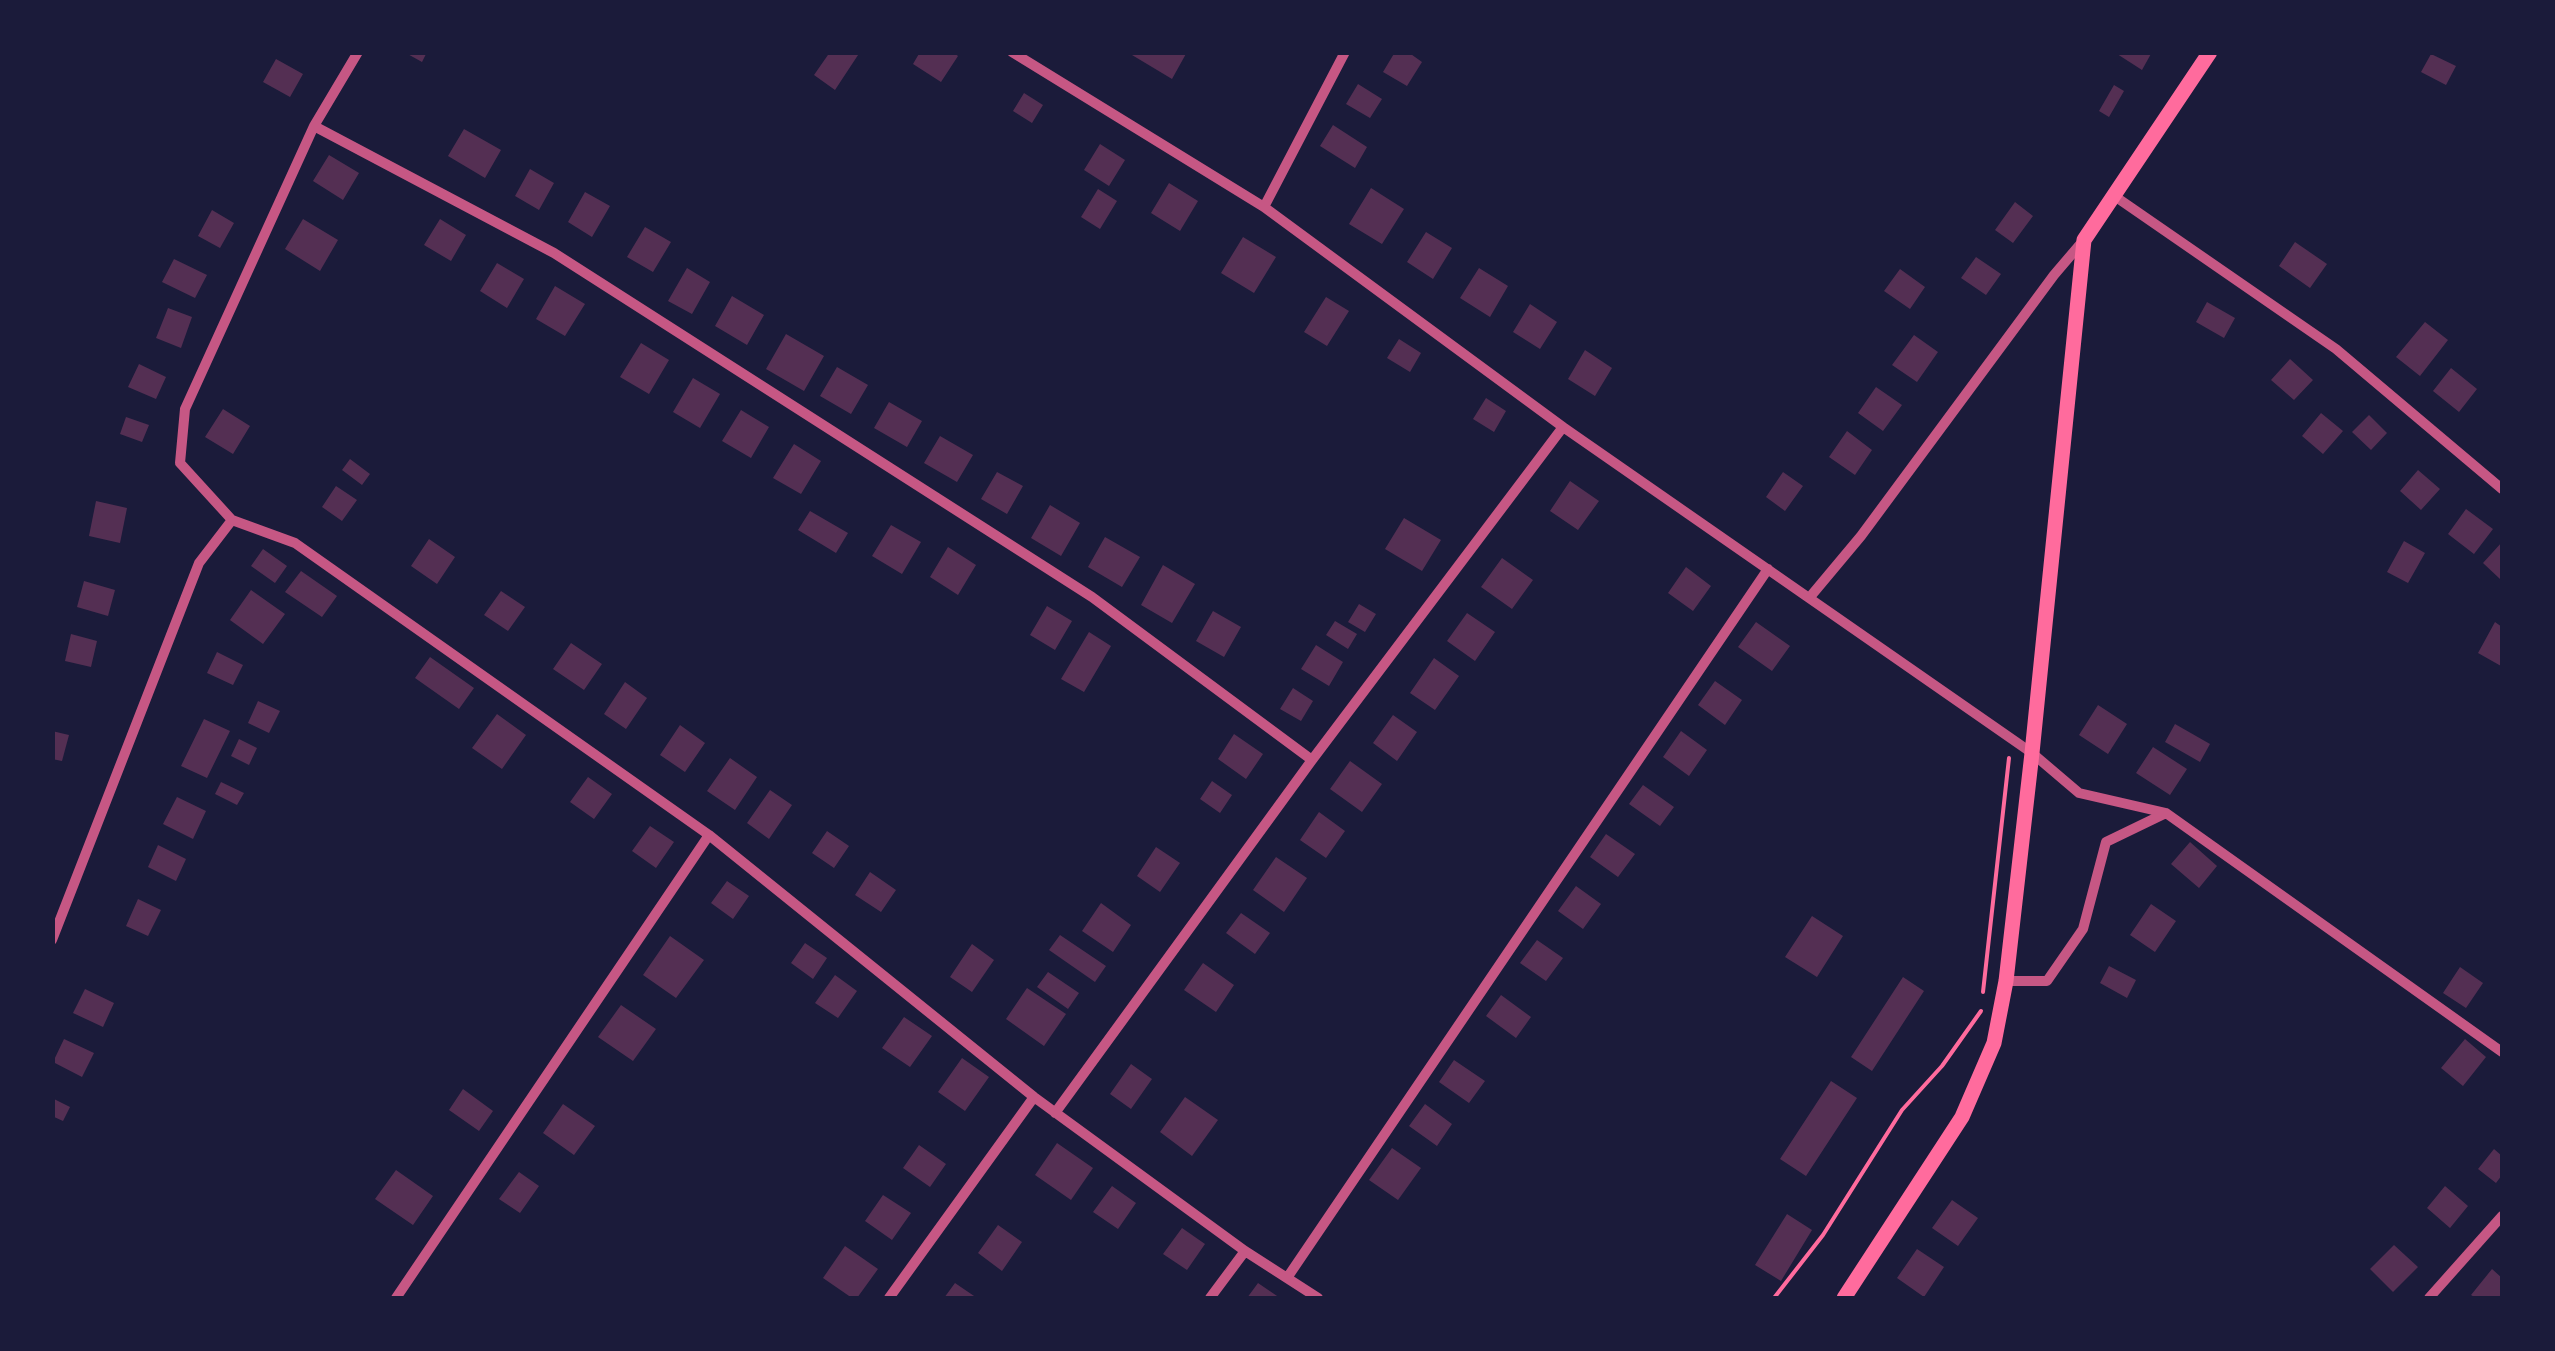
<!DOCTYPE html>
<style>
body{margin:0}
#map{position:relative;width:2555px;height:1351px;overflow:hidden;background:#1b1b3a;font-family:"PT Sans Narrow",sans-serif}
canvas{display:block}
.frame{position:absolute;inset:0;border:55px solid #1b1b3a;pointer-events:none}
</style>
<div id="map">
<canvas width="2555" height="1351"></canvas>
<div class="frame"></div>
</div>
<script>
const ctx = document.querySelector('canvas').getContext('2d');
ctx.lineJoin = 'round';
function fill(path, color) {
  ctx.fillStyle = color;
  ctx.fill(path, 'evenodd');
}
function shape(rows) {
  const path = new Path2D();
  for (const r of rows) {
    path.moveTo(r[0], r[1]);
    for (let i = 2; i < r.length; i += 2) path.lineTo(r[i], r[i + 1]);
  }
  return path;
}
function strokePath(path, color, width, dash) {
  ctx.strokeStyle = color;
  ctx.lineWidth = width;
  ctx.lineCap = dash ? 'butt' : 'round';
  ctx.setLineDash(dash || []);
  ctx.stroke(path);
}
const building = shape([
 [404,52,427,52,422,62],
 [830,52,860,52,835,90,814,75],
 [920,52,953,52,958,56,941,82,913,64],
 [1127,52,1187,52,1172,79],
 [1395,52,1408,52,1422,62,1407,86,1383,72],
 [2114,52,2152,52,2142,70],
 [2431,54,2456,66,2446,85,2421,72],
 [276,59,303,74,290,97,263,82],
 [1358,84,1382,99,1370,118,1346,104],
 [2114,85,2124,91,2109,117,2099,111],
 [1024,93,1043,105,1032,123,1013,111],
 [1333,125,1367,147,1355,168,1320,146],
 [464,129,501,150,485,178,448,156],
 [1100,144,1125,160,1109,186,1084,170],
 [329,155,359,173,343,200,313,181],
 [530,169,554,183,539,210,515,196],
 [1169,183,1198,201,1180,231,1151,213],
 [1371,188,1404,209,1382,244,1349,224],
 [1098,189,1117,201,1100,229,1081,217],
 [585,192,610,206,592,237,568,222],
 [2015,202,2033,216,2013,243,1995,230],
 [212,210,234,223,220,248,198,236],
 [303,219,338,240,320,271,285,249],
 [440,219,466,235,451,261,424,245],
 [645,227,671,242,653,272,627,257],
 [1426,232,1452,248,1433,279,1407,262],
 [1243,237,1276,257,1254,293,1221,273],
 [2295,242,2327,264,2310,288,2279,266],
 [1976,257,2001,274,1986,295,1961,278],
 [174,259,207,275,195,298,162,282],
 [497,263,524,279,507,308,480,291],
 [687,268,710,282,692,314,668,301],
 [1479,268,1508,286,1490,317,1460,298],
 [1900,269,1925,287,1910,309,1884,291],
 [555,286,585,304,565,336,536,319],
 [732,296,764,315,747,345,715,326],
 [1326,297,1349,311,1327,346,1304,332],
 [2207,302,2235,318,2224,338,2196,322],
 [1530,304,1557,322,1540,349,1513,332],
 [168,308,192,317,181,348,156,338],
 [2425,322,2448,340,2420,376,2396,357],
 [786,334,824,356,804,391,766,369],
 [1914,335,1938,352,1917,382,1892,365],
 [1399,339,1421,353,1410,372,1387,358],
 [641,343,669,360,649,394,620,377],
 [1585,350,1612,368,1595,396,1568,379],
 [2290,359,2313,380,2294,400,2271,380],
 [139,364,166,377,156,399,128,387],
 [837,367,868,385,851,414,820,396],
 [2451,368,2477,389,2459,412,2433,391],
 [693,378,720,394,700,428,673,412],
 [1876,387,1902,405,1883,431,1858,413],
 [1486,398,1506,411,1494,432,1473,419],
 [889,402,922,421,907,447,874,428],
 [223,409,250,426,233,454,205,437],
 [741,410,769,427,751,458,722,441],
 [2321,413,2343,431,2323,454,2302,436],
 [2369,415,2387,433,2371,450,2352,432],
 [126,417,149,425,142,442,120,434],
 [1847,431,1872,450,1855,475,1829,457],
 [940,436,973,455,957,482,924,463],
 [794,444,821,461,801,494,773,478],
 [350,459,370,474,362,485,342,470],
 [2418,470,2440,489,2421,510,2400,491],
 [997,472,1023,486,1007,514,981,499],
 [1783,472,1803,486,1785,511,1766,497],
 [1570,481,1599,501,1578,530,1550,511],
 [336,486,357,500,342,521,322,507],
 [96,501,127,508,120,543,89,536],
 [1050,505,1080,523,1061,556,1031,538],
 [2466,509,2493,529,2474,554,2448,534],
 [810,511,848,533,836,553,798,530],
 [1404,518,1441,540,1422,571,1385,549],
 [891,525,921,542,902,574,872,556],
 [1105,537,1140,557,1122,587,1088,567],
 [429,539,455,557,437,584,411,566],
 [2404,541,2425,553,2408,583,2387,572],
 [2502,542,2502,577,2500,579,2483,563],
 [948,547,976,565,958,595,930,577],
 [263,549,287,566,275,583,251,566],
 [1502,558,1533,580,1512,609,1481,587],
 [1163,565,1195,584,1172,623,1141,605],
 [1686,567,1711,586,1693,611,1668,593],
 [301,571,337,596,322,617,285,592],
 [84,581,115,590,108,616,77,607],
 [251,590,285,614,263,644,230,620],
 [501,591,525,607,508,631,484,615],
 [1359,604,1376,614,1365,632,1348,622],
 [1047,606,1072,621,1055,650,1030,635],
 [1213,611,1241,627,1224,657,1196,641],
 [1467,613,1495,632,1475,661,1447,641],
 [1335,621,1357,634,1348,649,1326,635],
 [1756,622,1790,646,1772,671,1738,647],
 [2495,622,2502,627,2501,666,2478,653],
 [1089,632,1111,646,1084,692,1061,679],
 [71,634,97,641,91,667,65,661],
 [571,643,602,664,584,690,553,669],
 [1316,645,1343,662,1329,686,1301,669],
 [217,652,243,665,233,685,207,673],
 [430,657,474,688,459,709,415,678],
 [1434,658,1459,676,1435,710,1410,693],
 [1715,681,1742,700,1725,725,1698,705],
 [625,682,647,698,626,729,604,714],
 [1293,688,1313,701,1301,721,1280,709],
 [258,701,280,711,269,733,248,723],
 [2098,705,2127,724,2108,754,2079,735],
 [497,714,526,735,502,769,472,748],
 [1393,715,1417,732,1397,761,1373,743],
 [204,719,230,731,207,778,181,766],
 [2175,724,2210,744,2200,762,2165,742],
 [680,725,705,743,685,772,660,755],
 [52,731,69,735,62,761,52,759],
 [1681,731,1707,750,1689,776,1663,757],
 [1234,734,1263,754,1246,779,1218,759],
 [239,739,257,748,249,765,231,756],
 [2153,747,2187,769,2170,795,2136,773],
 [730,758,757,777,735,810,707,791],
 [1350,761,1382,784,1362,812,1330,789],
 [588,777,612,794,594,819,570,802],
 [1212,781,1232,795,1220,813,1200,799],
 [221,782,244,793,237,805,215,794],
 [1643,785,1674,807,1660,826,1629,804],
 [770,790,792,805,769,839,747,823],
 [177,797,206,811,193,839,163,824],
 [1319,812,1345,831,1326,858,1300,840],
 [650,826,674,842,656,868,632,851],
 [827,831,849,846,834,868,812,853],
 [1606,834,1635,854,1618,877,1590,857],
 [2190,842,2217,866,2199,888,2171,864],
 [158,845,186,859,176,881,148,867],
 [1156,847,1180,863,1160,892,1137,876],
 [1276,857,1307,878,1284,912,1253,890],
 [870,872,896,890,881,912,855,895],
 [727,881,749,896,733,919,711,903],
 [1576,886,1601,904,1583,929,1558,911],
 [138,899,161,910,148,936,126,926],
 [1101,903,1131,925,1113,952,1082,931],
 [2151,904,2176,921,2155,952,2130,935],
 [1241,913,1270,933,1255,954,1226,933],
 [1812,916,1843,936,1817,977,1785,957],
 [1060,935,1106,966,1095,982,1049,950],
 [670,936,704,960,676,998,643,975],
 [1537,940,1563,958,1546,981,1520,963],
 [805,943,827,958,813,979,791,963],
 [972,944,994,960,972,992,950,977],
 [1203,963,1234,985,1216,1012,1184,990],
 [2109,966,2136,980,2127,998,2100,983],
 [2460,967,2483,983,2466,1008,2443,993],
 [1048,972,1079,993,1068,1009,1037,987],
 [835,975,857,991,838,1018,815,1003],
 [1903,977,1924,991,1872,1071,1851,1057],
 [1027,988,1066,1014,1044,1046,1006,1019],
 [85,989,114,1003,103,1027,73,1013],
 [1501,995,1531,1017,1516,1038,1486,1016],
 [621,1005,656,1029,633,1061,598,1037],
 [904,1017,932,1036,910,1067,882,1048],
 [64,1039,94,1053,82,1077,53,1062],
 [2465,1039,2486,1057,2463,1086,2441,1068],
 [962,1058,989,1077,965,1111,938,1092],
 [1454,1060,1485,1081,1469,1103,1439,1082],
 [1131,1064,1152,1079,1131,1109,1110,1094],
 [1831,1081,1857,1098,1806,1176,1780,1159],
 [463,1089,493,1111,479,1131,449,1110],
 [1185,1097,1218,1120,1192,1156,1160,1132],
 [52,1098,70,1107,63,1121,52,1116],
 [563,1104,595,1126,574,1155,543,1133],
 [1425,1104,1452,1124,1437,1146,1409,1126],
 [1057,1143,1093,1168,1071,1200,1035,1175],
 [919,1145,946,1164,930,1187,903,1168],
 [1392,1148,1421,1168,1398,1200,1369,1180],
 [2494,1149,2502,1156,2502,1175,2496,1183,2478,1169],
 [396,1170,433,1196,413,1225,375,1199],
 [519,1172,539,1186,520,1213,499,1199],
 [1112,1186,1136,1203,1118,1229,1093,1212],
 [2445,1186,2468,1206,2450,1228,2427,1208],
 [883,1195,911,1213,892,1240,865,1221],
 [1952,1200,1978,1218,1958,1246,1932,1228],
 [1787,1214,1812,1230,1781,1281,1755,1265],
 [998,1225,1022,1242,1002,1271,978,1253],
 [1182,1228,1205,1244,1187,1270,1163,1254],
 [2394,1245,2418,1267,2393,1292,2370,1269],
 [845,1246,878,1269,857,1298,852,1298,823,1278],
 [1917,1249,1944,1267,1924,1297,1897,1278],
 [2492,1269,2502,1278,2502,1298,2476,1298,2471,1295],
 [955,1283,977,1298,944,1298],
 [1258,1283,1280,1298,1247,1298]
]);
const path = shape([
 [1983,992,2009,758],
 [1774,1298,1823,1235,1902,1110,1942,1066,1981,1011]
]);
const minor = shape([
 [1012,52,1264,207,1563,427,2032,753,2079,793,2166,813,2502,1052],
 [314,126,554,253,1092,597,1312,760],
 [2113,195,2336,349,2502,489],
 [1264,207,1345,52],
 [232,520,295,543,709,835,1034,1097,1245,1251,1318,1298],
 [1810,597,1861,536,2054,275,2083,241],
 [52,940,199,563,232,520,180,463,185,409,314,126,358,52],
 [2006,981,2047,981,2083,929,2106,842,2166,813],
 [1055,1113,1312,760,1563,427],
 [1287,1278,1768,569],
 [396,1298,709,835],
 [889,1298,1034,1097],
 [1210,1298,1245,1251],
 [2429,1298,2502,1216]
]);
const primary = shape([
 [1844,1298,1962,1117,1994,1043,2006,981,2032,753,2084,240,2210,52]
]);
fill(building, '#542f53');
strokePath(path, '#ff6b9d', 4);
strokePath(minor, '#c65784', 10);
strokePath(primary, '#ff6b9d', 15);
</script>
